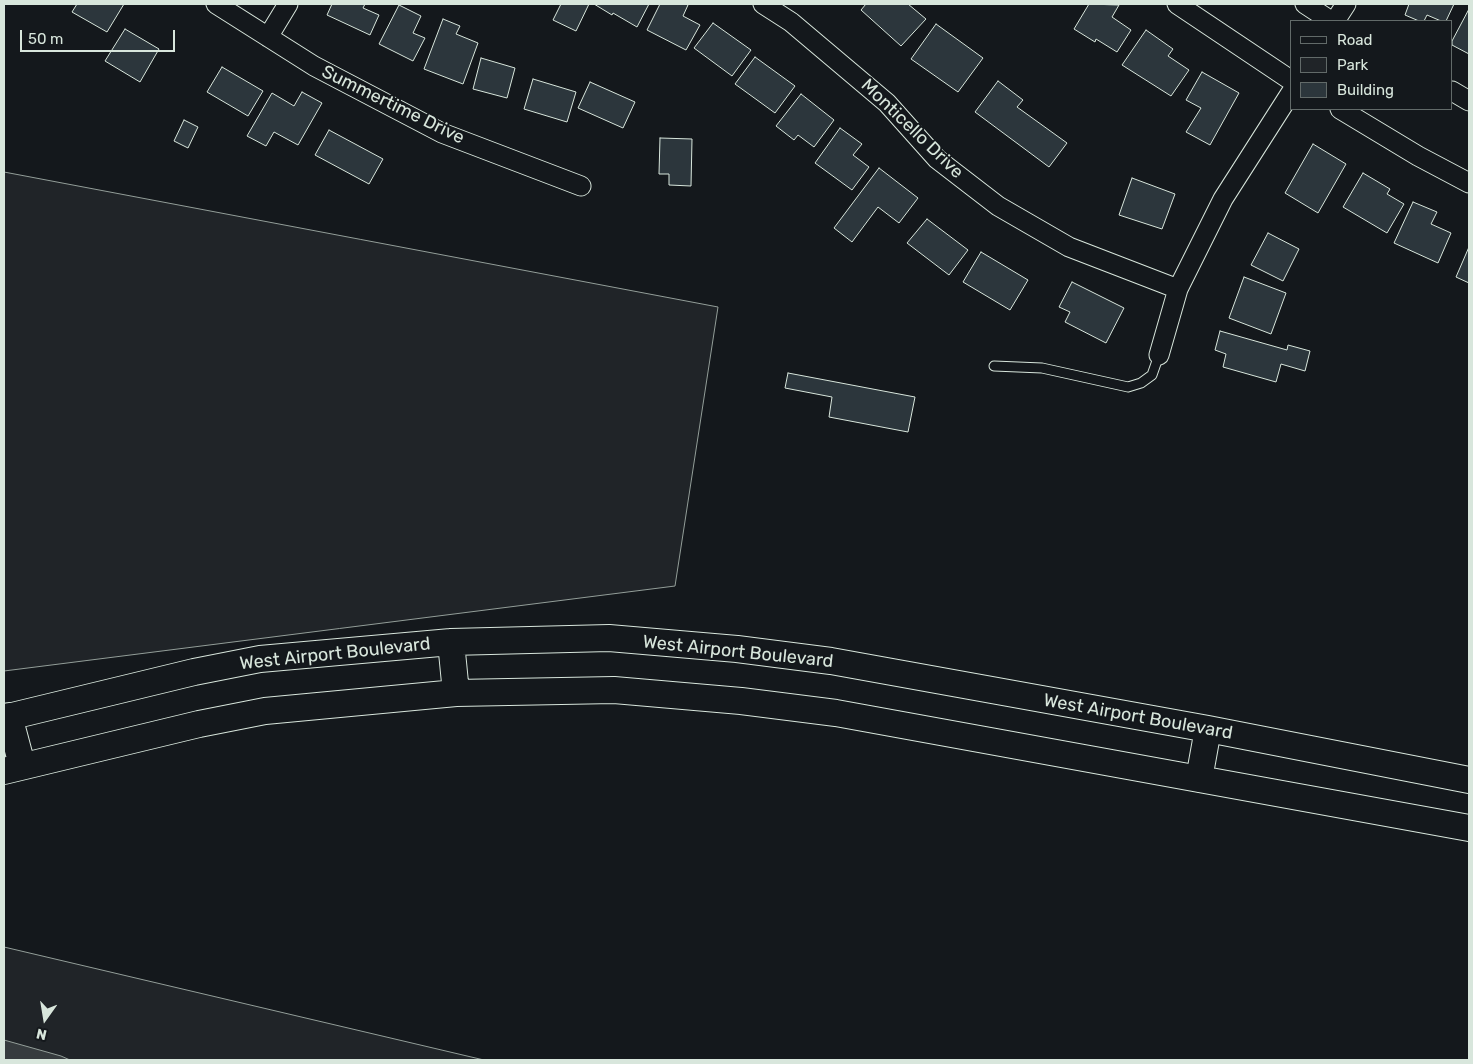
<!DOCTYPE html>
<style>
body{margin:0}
#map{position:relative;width:1473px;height:1064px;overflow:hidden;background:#14181c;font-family:Rubik,sans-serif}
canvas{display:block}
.frame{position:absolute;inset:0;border:5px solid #d8e6dc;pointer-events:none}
.legend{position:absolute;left:1290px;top:20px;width:162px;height:90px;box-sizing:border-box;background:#14181c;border:1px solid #626a69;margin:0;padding:6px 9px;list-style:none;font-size:15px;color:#d8e6dc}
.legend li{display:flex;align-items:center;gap:10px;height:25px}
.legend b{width:25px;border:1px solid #626a69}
.north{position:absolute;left:20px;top:994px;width:50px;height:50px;-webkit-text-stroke:4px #14181c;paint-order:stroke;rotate:193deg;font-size:14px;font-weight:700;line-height:20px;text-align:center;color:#d8e6dc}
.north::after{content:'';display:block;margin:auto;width:18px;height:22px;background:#d8e6dc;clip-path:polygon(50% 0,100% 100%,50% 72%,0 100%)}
.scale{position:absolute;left:20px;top:30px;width:155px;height:22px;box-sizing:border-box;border:2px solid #d8e6dc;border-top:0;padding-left:6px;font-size:15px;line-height:18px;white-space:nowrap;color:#d8e6dc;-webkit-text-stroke:4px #14181c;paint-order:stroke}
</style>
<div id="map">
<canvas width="1473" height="1064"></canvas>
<div class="frame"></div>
<ul class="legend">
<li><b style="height:6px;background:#14181c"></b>Road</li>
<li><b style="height:14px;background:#202428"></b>Park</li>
<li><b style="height:14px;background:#2c363c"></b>Building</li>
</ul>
<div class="north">N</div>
<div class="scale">50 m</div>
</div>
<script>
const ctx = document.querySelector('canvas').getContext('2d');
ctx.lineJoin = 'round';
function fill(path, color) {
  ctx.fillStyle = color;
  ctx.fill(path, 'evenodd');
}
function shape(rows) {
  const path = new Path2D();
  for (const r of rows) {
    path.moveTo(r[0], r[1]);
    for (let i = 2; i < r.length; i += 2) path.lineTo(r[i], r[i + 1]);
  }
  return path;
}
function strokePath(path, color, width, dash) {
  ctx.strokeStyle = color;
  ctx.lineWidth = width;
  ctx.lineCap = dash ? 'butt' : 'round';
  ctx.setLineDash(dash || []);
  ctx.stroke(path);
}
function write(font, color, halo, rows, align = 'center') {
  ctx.font = font + ' Rubik,sans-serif';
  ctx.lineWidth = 4;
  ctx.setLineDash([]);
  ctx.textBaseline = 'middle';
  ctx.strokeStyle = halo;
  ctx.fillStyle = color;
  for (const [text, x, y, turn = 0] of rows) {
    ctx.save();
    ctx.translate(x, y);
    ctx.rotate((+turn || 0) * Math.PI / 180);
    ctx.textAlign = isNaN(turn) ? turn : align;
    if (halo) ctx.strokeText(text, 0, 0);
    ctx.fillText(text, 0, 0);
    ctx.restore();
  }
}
const green = shape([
 [4,172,718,307,675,586,4,671,4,172],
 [4,947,484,1060,4,1060,4,947]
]);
const water = shape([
 [4,1040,61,1056,70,1060,4,1060,4,1040]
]);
const building = shape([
 [77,4,124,4,107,32,72,12,77,4],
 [332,4,365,4,363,8,379,15,370,35,327,15,332,4],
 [561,4,589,4,576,31,553,20,561,4],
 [594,4,649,4,637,27,613,13,612,15,594,4],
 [660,4,685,4,688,5,683,16,700,25,686,50,647,30,660,4],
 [866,4,908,4,926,19,901,46,861,10,866,4],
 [1089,4,1119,5,1112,17,1131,30,1117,52,1096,39,1095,42,1074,29,1089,4],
 [1409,4,1454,4,1446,21,1441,21,1427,15,1424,21,1419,21,1405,15,1409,4],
 [399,5,421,16,413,33,425,38,413,61,379,44,399,5],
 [1469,9,1469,54,1452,45,1452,41,1469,9],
 [443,19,460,26,456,34,478,43,463,84,424,69,443,19],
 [713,23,751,50,732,76,694,48,713,23],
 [936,24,983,58,958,92,911,59,936,24],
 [125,29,159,49,140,82,105,61,125,29],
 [1146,30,1173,49,1168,56,1189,70,1171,96,1122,65,1146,30],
 [755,57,795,86,775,113,735,84,755,57],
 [481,58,515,68,507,98,473,89,481,58],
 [222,67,263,91,248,116,207,92,222,67],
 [1202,72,1239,93,1210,145,1186,132,1201,108,1186,100,1202,72],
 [533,79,576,92,567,122,524,109,533,79],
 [998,81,1023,100,1017,107,1067,143,1049,167,975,112,998,81],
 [590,82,635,102,623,128,578,108,590,82],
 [302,92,322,103,298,145,274,132,266,146,247,136,272,93,294,106,302,92],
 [801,94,834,120,814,147,798,135,794,140,776,126,801,94],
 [184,120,198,127,188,148,174,141,184,120],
 [840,128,862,144,853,155,869,167,852,190,815,163,840,128],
 [329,130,383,159,369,184,315,155,329,130],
 [660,138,692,139,691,186,669,185,669,174,659,174,660,138],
 [1313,144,1346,164,1318,213,1285,193,1313,144],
 [879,168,918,198,899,223,878,207,852,242,834,228,879,168],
 [1363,173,1390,189,1387,194,1404,204,1387,233,1343,207,1363,173],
 [1132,178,1175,194,1162,229,1119,215,1132,178],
 [1413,202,1437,212,1431,224,1451,233,1438,263,1394,243,1413,202],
 [927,219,968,250,949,275,907,243,927,219],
 [1268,233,1299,249,1283,281,1251,265,1268,233],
 [1469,247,1469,283,1456,277,1469,247],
 [981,252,1028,280,1010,310,963,282,981,252],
 [1244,277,1286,293,1271,334,1229,318,1244,277],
 [1072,282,1124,308,1106,343,1065,322,1070,312,1059,307,1072,282],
 [1220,331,1287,350,1288,345,1310,351,1305,371,1281,364,1276,382,1223,367,1226,354,1215,350,1220,331],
 [788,373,915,397,908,432,829,417,832,397,785,388,788,373]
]);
const service = shape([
 [994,366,1042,368,1128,387,1141,383,1152,375,1159,355]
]);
const minor = shape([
 [216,4,314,66,442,133,581,186],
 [763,4,791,22,887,103,937,159,998,206,1069,247,1178,289],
 [1177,4,1292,81],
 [1305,4,1331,21],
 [1335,21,1346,4],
 [268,37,288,4],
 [1452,91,1469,101],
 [1340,109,1418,156,1469,183],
 [1159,355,1178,289,1223,199,1292,91]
]);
const secondary = shape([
 [451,642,456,693],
 [9,716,22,765],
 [4,718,194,672,260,659,451,642,609,638,737,649,831,661,1208,729,1469,780],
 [4,771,199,724,265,711,456,693,614,690,741,701,836,713,1469,828],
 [1199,779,1208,729]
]);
const streetNames = [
 ["Summertime Drive",393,105,26],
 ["Monticello Drive",912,129,44],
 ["West Airport Boulevard",738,652,6],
 ["West Airport Boulevard",335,654,-6],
 ["West Airport Boulevard",1138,717,10]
];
fill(green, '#202428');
strokePath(green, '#939e99', 1);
fill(water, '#363b3e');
strokePath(water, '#939e99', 1);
fill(building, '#2c363c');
strokePath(building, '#d8e6dc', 1);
strokePath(service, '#d8e6dc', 11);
strokePath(minor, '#d8e6dc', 21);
strokePath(secondary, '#d8e6dc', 28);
strokePath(service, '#14181c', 9);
strokePath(minor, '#14181c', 19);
strokePath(secondary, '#14181c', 26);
write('18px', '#d8e6dc', '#14181c', streetNames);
</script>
